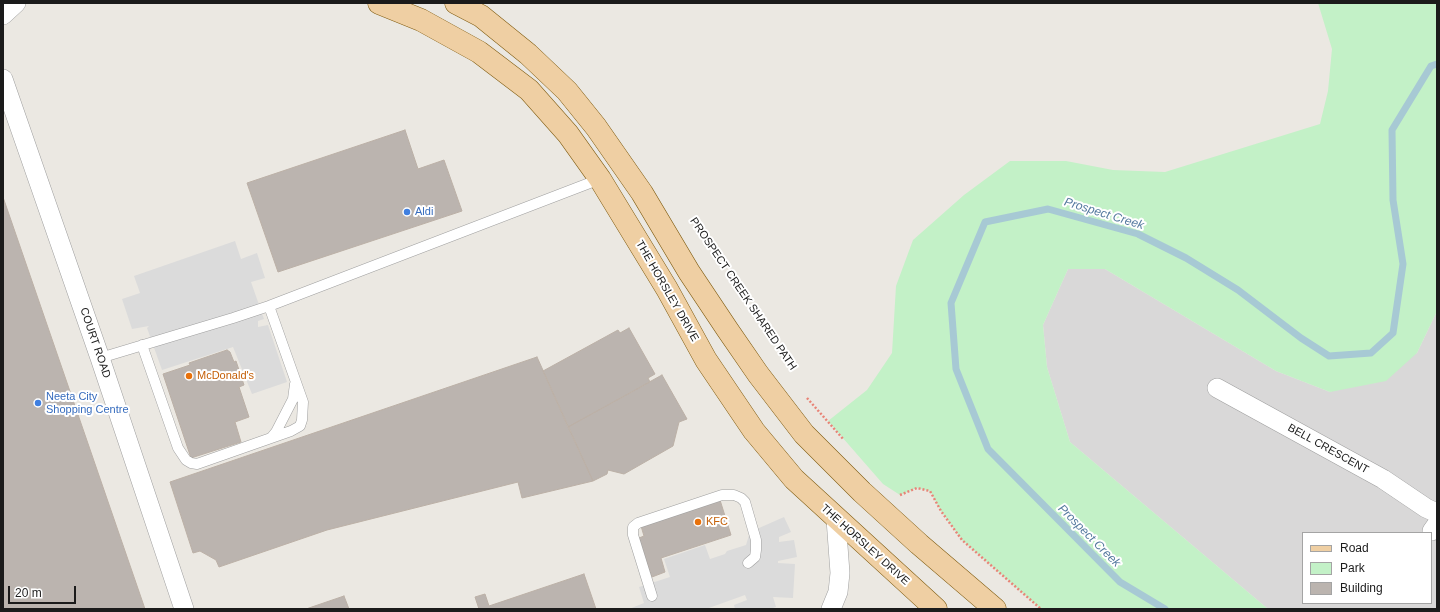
<!DOCTYPE html>
<style>
body{margin:0}
#map{position:relative;width:1440px;height:612px;overflow:hidden;background:#ebe8e2;font-family:Arial,sans-serif}
canvas{display:block}
.frame{position:absolute;inset:0;border:4px solid #1b1b1b;pointer-events:none}
.legend{position:absolute;left:1302px;top:532px;width:130px;height:72px;box-sizing:border-box;background:#fff;border:1px solid #a4a4a4;margin:0;padding:5px 7px;list-style:none;font-size:12px;color:#1b1b1b}
.legend li{display:flex;align-items:center;gap:8px;height:20px}
.legend b{width:20px;border:1px solid #a4a4a4}
.scale{position:absolute;left:8px;top:586px;width:68px;height:18px;box-sizing:border-box;border:2px solid #1b1b1b;border-top:0;padding-left:5px;font-size:12px;line-height:14px;white-space:nowrap;color:#1b1b1b;-webkit-text-stroke:3px #fff;paint-order:stroke}
</style>
<div id="map">
<canvas width="1440" height="612"></canvas>
<div class="frame"></div>
<ul class="legend">
<li><b style="height:5px;background:#efcfa3"></b>Road</li>
<li><b style="height:11px;background:#c3f1c7"></b>Park</li>
<li><b style="height:11px;background:#bbb4af"></b>Building</li>
</ul>
<div class="scale">20 m</div>
</div>
<script>
const ctx = document.querySelector('canvas').getContext('2d');
ctx.lineJoin = 'round';
function fill(path, color) {
  ctx.fillStyle = color;
  ctx.fill(path, 'evenodd');
}
function shape(rows) {
  const path = new Path2D();
  for (const r of rows) {
    path.moveTo(r[0], r[1]);
    for (let i = 2; i < r.length; i += 2) path.lineTo(r[i], r[i + 1]);
  }
  return path;
}
function strokePath(path, color, width, dash) {
  ctx.strokeStyle = color;
  ctx.lineWidth = width;
  ctx.lineCap = dash ? 'butt' : 'round';
  ctx.setLineDash(dash || []);
  ctx.stroke(path);
}
function write(font, color, halo, rows, align = 'center') {
  ctx.font = font + ' Arial,sans-serif';
  ctx.lineWidth = 4;
  ctx.setLineDash([]);
  ctx.textBaseline = 'middle';
  ctx.strokeStyle = halo;
  ctx.fillStyle = color;
  for (const [text, x, y, turn = 0] of rows) {
    ctx.save();
    ctx.translate(x, y);
    ctx.rotate((+turn || 0) * Math.PI / 180);
    ctx.textAlign = isNaN(turn) ? turn : align;
    if (halo) ctx.strokeText(text, 0, 0);
    ctx.fillText(text, 0, 0);
    ctx.restore();
  }
}
const residential = shape([
 [1068,269,1105,269,1276,371,1330,392,1417,353,1437,311,1437,609,1268,609,1070,442,1047,367,1043,325],
 [1303,533,1431,533,1431,603,1303,603]
]);
const park = shape([
 [1318,3,1437,3,1437,311,1417,353,1386,381,1330,392,1276,371,1105,269,1068,269,1043,325,1047,367,1070,442,1268,609,1041,609,962,540,941,511,930,491,917,488,900,495,883,484,828,421,867,390,892,353,896,286,913,240,964,195,1010,161,1066,161,1113,170,1165,172,1320,124,1328,91,1332,49]
]);
const parking = shape([
 [235,241,241,259,257,253,265,278,251,282,264,319,258,321,258,327,268,325,287,382,252,394,233,347,162,370,147,328,149,326,132,329,122,299,140,293,134,276],
 [784,517,791,532,779,537,779,542,794,540,797,557,778,561,778,563,795,564,793,598,773,597,776,607,770,609,735,609,734,605,747,600,745,595,706,609,629,609,644,603,639,587,670,577,664,559,705,545,710,559,725,554,727,551,746,545,750,532]
]);
const stream = shape([
 [1165,609,1120,582,988,449,956,369,951,303,985,222,1048,209,1138,234,1186,258,1238,290,1301,338,1329,356,1371,353,1393,333,1403,264,1393,200,1392,130,1431,66,1437,64]
]);
const building = shape([
 [405,130,418,169,444,160,462,211,278,272,247,183,405,130],
 [3,197,145,609,3,609,3,197],
 [629,328,655,374,648,378,650,382,568,427,543,371,618,330,620,333,629,328],
 [227,350,230,352,234,362,236,361,244,385,239,387,249,417,235,422,241,442,191,458,163,374,190,365,189,363,227,350],
 [537,357,593,481,522,498,518,482,327,530,219,567,216,560,200,551,193,553,170,482,537,357],
 [662,375,687,419,679,422,673,446,624,474,608,470,607,474,593,481,568,427,662,375],
 [720,500,731,535,661,558,665,572,652,577,639,538,644,536,641,526,720,500],
 [584,574,596,609,479,609,475,597,485,594,489,606,584,574],
 [344,596,349,609,306,609,344,596]
]);
const path = shape([
 [807,398,844,440],
 [900,495,917,488,930,491,941,511,962,540,1041,609]
]);
const lane = shape([
 [142,345,178,448,186,460,191,463,197,464,291,431,300,426,302,420,303,402,269,306],
 [100,358,233,318,269,306,600,179],
 [271,438,276,432,293,399,295,384],
 [652,596,633,535,633,527,638,523,722,495,734,495,741,498,745,502,756,540,756,550,755,557,748,563]
]);
const street = shape([
 [3,15,16,3],
 [3,79,100,358,184,609],
 [1217,388,1383,479,1426,508,1437,513],
 [1432,531,1437,524],
 [831,609,838,592,840,573,836,519]
]);
const primary = shape([
 [379,3,421,20,479,52,529,90,568,134,600,179,667,289,706,360,754,431,794,479,936,609],
 [456,3,481,16,528,54,567,91,596,127,642,193,689,272,727,329,758,374,804,434,862,492,919,544,995,609]
]);
const markers = [
 [407,212,4,"#3f7fe0"],
 [189,376,4,"#e8710a"],
 [38,403,4,"#3f7fe0"],
 [698,522,4,"#e8710a"]
];
const shopNames = [
 ["Aldi",415,212],
 ["Neeta City",46,397],
 ["Shopping Centre",46,410]
];
const streetNames = [
 ["THE HORSLEY DRIVE",667,291,60],
 ["PROSPECT CREEK SHARED PATH",743,294,56],
 ["COURT ROAD",95,343,71],
 ["BELL CRESCENT",1328,449,29],
 ["THE HORSLEY DRIVE",865,545,42]
];
const foodNames = [
 ["McDonald's",197,376],
 ["KFC",706,522]
];
const waterNames = [
 ["Prospect Creek",1104,214,17],
 ["Prospect Creek",1089,536,45]
];
fill(residential, '#d9d8d8');
fill(park, '#c3f1c7');
fill(parking, '#dbdbdb');
strokePath(stream, '#a7c9d4', 7);
fill(building, '#bbb4af');
strokePath(building, '#bbb0a6', 1);
strokePath(lane, '#9f9f9f', 11);
strokePath(street, '#9f9f9f', 20);
strokePath(primary, '#815d12', 23);
strokePath(path, '#e88477', 2.5, [2, 2]);
strokePath(lane, '#fff', 10);
strokePath(street, '#fff', 19);
strokePath(primary, '#efcfa3', 22);
for (const [x, y, r, color] of markers) {
  const dot = new Path2D();
  dot.arc(x, y, r, 0, 2 * Math.PI);
  ctx.fillStyle = color;
  ctx.fill(dot);
  strokePath(dot, '#fff', 1.5);
}
write('11px', '#366cbe', '#fff', shopNames, 'left');
write('11px', '#1b1b1b', '#fff', streetNames);
write('11px', '#c56008', '#fff', foodNames, 'left');
write('italic 12px', '#54789e', '#fff', waterNames);
</script>
